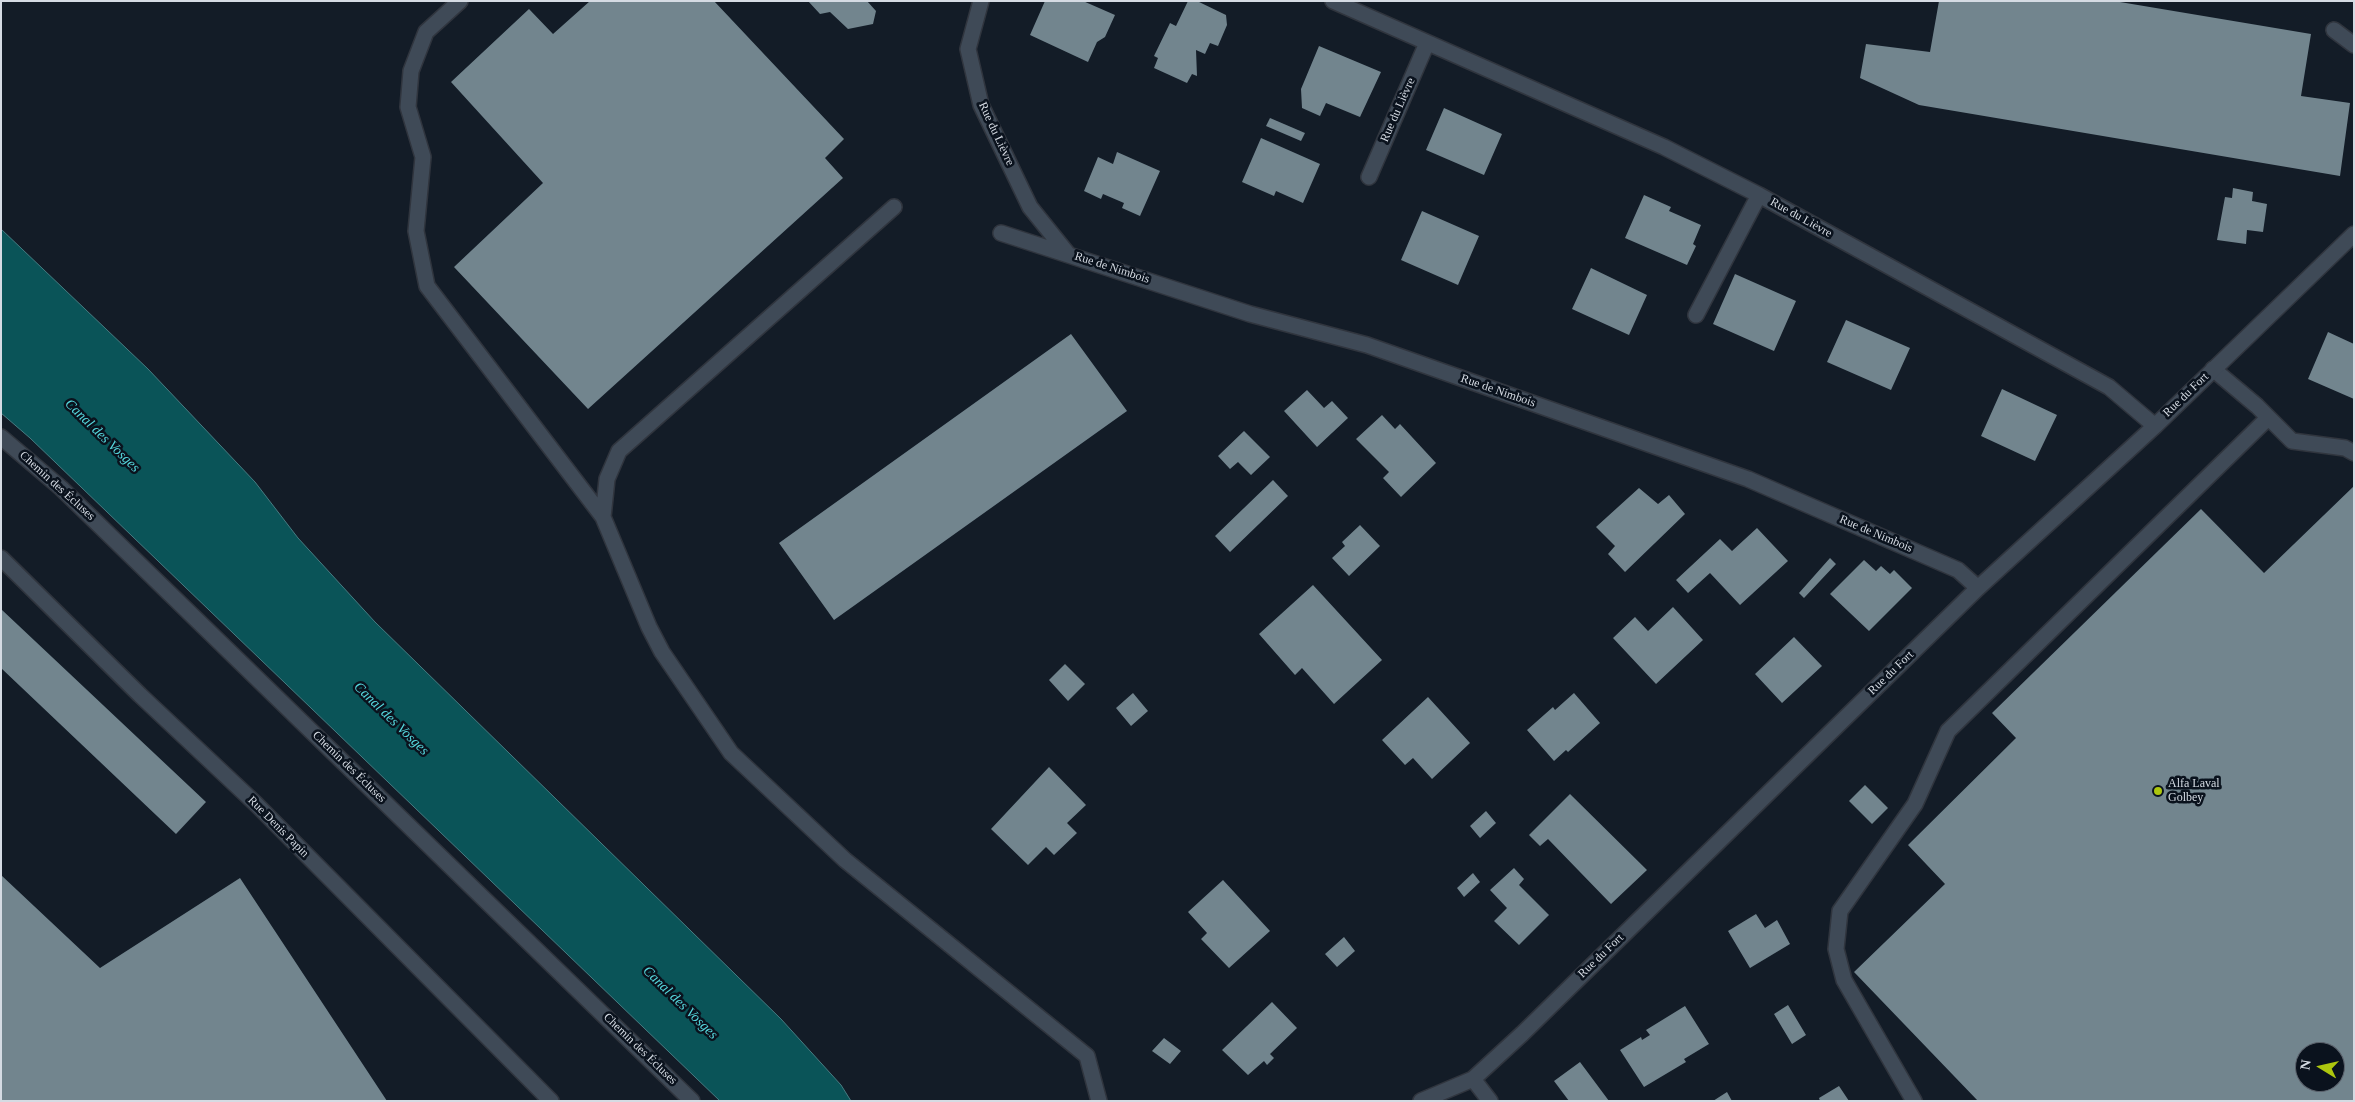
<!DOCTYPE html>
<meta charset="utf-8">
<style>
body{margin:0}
#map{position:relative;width:2355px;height:1102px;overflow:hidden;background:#131c27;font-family:Georgia,serif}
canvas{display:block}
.frame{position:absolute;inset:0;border:2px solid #d5dbe3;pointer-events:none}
.north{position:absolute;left:2295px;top:1042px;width:50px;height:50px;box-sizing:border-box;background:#0a121d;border:1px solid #5b626c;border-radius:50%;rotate:279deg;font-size:14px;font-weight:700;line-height:20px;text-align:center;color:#d5dbe3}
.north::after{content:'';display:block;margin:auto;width:18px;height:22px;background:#adc60e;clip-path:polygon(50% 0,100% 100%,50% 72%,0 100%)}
</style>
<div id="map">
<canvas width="2355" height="1102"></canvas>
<div class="frame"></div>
<div class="north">N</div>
</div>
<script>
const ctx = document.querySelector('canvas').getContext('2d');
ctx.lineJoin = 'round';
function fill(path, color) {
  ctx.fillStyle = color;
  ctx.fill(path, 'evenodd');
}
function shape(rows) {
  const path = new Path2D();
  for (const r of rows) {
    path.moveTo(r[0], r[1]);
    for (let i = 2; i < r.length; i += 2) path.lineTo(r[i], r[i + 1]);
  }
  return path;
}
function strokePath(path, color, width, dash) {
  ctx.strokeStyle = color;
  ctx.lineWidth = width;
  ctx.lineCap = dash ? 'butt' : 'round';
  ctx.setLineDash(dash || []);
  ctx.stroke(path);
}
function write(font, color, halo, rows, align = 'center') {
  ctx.font = font + ' Georgia,serif';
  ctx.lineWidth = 5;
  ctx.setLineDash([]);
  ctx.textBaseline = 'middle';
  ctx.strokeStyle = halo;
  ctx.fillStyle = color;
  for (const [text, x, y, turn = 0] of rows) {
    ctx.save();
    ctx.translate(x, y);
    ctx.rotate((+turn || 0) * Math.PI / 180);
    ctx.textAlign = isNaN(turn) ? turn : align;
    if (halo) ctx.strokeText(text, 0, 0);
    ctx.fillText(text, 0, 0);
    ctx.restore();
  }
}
const water = shape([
 [1,229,148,369,255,482,298,538,375,622,781,1019,841,1085,851,1101,720,1101,30,438,1,413,1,229]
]);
const building = shape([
 [590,1,714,1,844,139,825,158,843,178,588,409,454,267,543,183,451,82,529,9,553,34],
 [808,1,867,1,876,11,873,24,848,29,830,12,820,14],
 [1045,1,1083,1,1115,15,1105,37,1097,42,1088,62,1030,35],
 [1188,1,1197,1,1226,15,1227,25,1218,46,1210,43,1205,54,1196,50,1197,76,1192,74,1187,83,1154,68,1158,58,1154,56,1170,23,1176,26],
 [1939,1,2114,1,2311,34,2301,96,2350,103,2340,176,1919,105,1860,78,1866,44,1930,52],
 [1319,46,1381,72,1360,117,1326,103,1320,116,1302,108,1301,89],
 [1444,108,1502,134,1484,175,1426,150],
 [1270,118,1305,133,1301,141,1266,126],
 [1261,138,1320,164,1303,203,1276,191,1274,196,1242,182],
 [1117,152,1160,171,1140,216,1122,208,1124,203,1103,194,1101,199,1084,191,1098,157,1113,164],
 [2233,188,2253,192,2252,201,2267,204,2263,232,2247,230,2246,244,2217,240,2225,197,2232,198],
 [1644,195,1671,207,1669,211,1701,225,1693,244,1696,246,1687,265,1625,238],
 [1422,211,1479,236,1458,285,1401,260],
 [1591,268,1647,295,1629,335,1572,309],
 [1735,274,1796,301,1774,351,1713,324],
 [1846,320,1910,348,1891,390,1827,362],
 [2328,332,2354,344,2354,399,2308,379],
 [1071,334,1127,411,834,620,779,543],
 [2002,389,2057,415,2035,461,1981,436],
 [1307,390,1324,408,1332,401,1348,418,1317,447,1284,411],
 [1382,415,1395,429,1400,424,1436,463,1401,497,1383,478,1389,472,1356,439],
 [1244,431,1270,457,1251,475,1238,462,1230,469,1218,456],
 [1273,480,1288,496,1230,552,1215,536],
 [2354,486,2354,1101,1978,1101,1854,972,1945,884,1908,845,2016,738,1992,713,2201,509,2264,573],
 [2305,1052,2335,1052,2335,1082,2305,1082],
 [1639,488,1658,504,1669,495,1685,514,1625,572,1608,554,1615,546,1596,527],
 [1360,525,1380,546,1349,576,1332,558,1345,546,1342,542],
 [1757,528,1788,561,1740,605,1710,573,1688,593,1676,580,1720,539,1732,551],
 [1830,558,1836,564,1804,598,1799,593],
 [1864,560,1876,571,1881,566,1890,574,1894,570,1912,588,1869,631,1830,594],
 [1313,585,1382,660,1334,704,1302,668,1295,675,1259,634],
 [1673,607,1703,640,1656,684,1613,638,1635,617,1648,631],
 [1,609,206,802,176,834,1,668],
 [1794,637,1822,666,1782,703,1755,674],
 [1065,664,1085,684,1068,701,1049,680],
 [1133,693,1148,711,1131,726,1116,708],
 [1574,693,1600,723,1568,752,1566,750,1554,761,1527,730,1553,707,1555,710],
 [1428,697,1470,743,1432,779,1413,758,1405,765,1382,740],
 [1049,767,1086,805,1067,823,1077,833,1054,855,1046,847,1028,865,991,829],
 [1865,785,1888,808,1872,824,1849,801],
 [1570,794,1647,870,1611,904,1548,839,1540,846,1529,835],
 [1486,811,1496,823,1480,838,1470,826],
 [1514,868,1524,879,1519,885,1549,915,1519,945,1494,921,1507,908,1490,890],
 [1473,873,1480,882,1464,897,1457,888],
 [1,875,100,968,240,878,387,1101,1,1101],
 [1223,880,1270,931,1229,968,1201,939,1207,933,1188,912],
 [1756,914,1765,928,1777,920,1790,944,1750,968,1728,931],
 [1344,937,1355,951,1337,967,1325,954],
 [1272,1002,1297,1028,1270,1054,1274,1058,1267,1065,1264,1061,1248,1075,1222,1050],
 [1788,1005,1806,1035,1792,1044,1774,1014],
 [1685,1006,1709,1044,1684,1059,1686,1062,1644,1087,1620,1050,1641,1037,1642,1040,1650,1035,1646,1030],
 [1164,1038,1181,1051,1170,1064,1152,1051],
 [1580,1062,1609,1101,1569,1101,1554,1081],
 [1839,1086,1849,1101,1820,1101,1819,1098],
 [1727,1092,1732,1101,1713,1101]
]);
const service = shape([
 [460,1,426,32,411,71,408,107,423,157,416,231,427,286,603,517],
 [2334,30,2354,45],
 [894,207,619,451,607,479,603,517,649,627,662,652,731,753,845,860,1087,1056,1099,1101],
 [2213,369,2257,406,2292,441,2345,448,2354,453],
 [1,437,61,488,692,1101],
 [1914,1101,1844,980,1836,949,1840,911,1915,804,1948,731,2268,418]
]);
const minor = shape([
 [981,1,968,49,981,105,1030,207,1067,253],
 [1333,1,1664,147,1759,195,2109,387,2155,426],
 [1369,177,1427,43],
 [1001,233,1250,314,1367,345,1748,479,1958,570,1978,588],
 [1696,315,1759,195],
 [1,558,140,695,256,804,551,1101],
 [1473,1079,1490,1101],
 [1421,1101,1473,1079,1522,1034,1978,588,2155,426,2354,234]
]);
const markers = [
 [2158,791,5,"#adc60e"]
];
const streetNames = [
 ["Rue du Lièvre",1398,110,-66],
 ["Rue du Lièvre",996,134,65],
 ["Rue du Lièvre",1801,218,29],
 ["Rue de Nimbois",1112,268,18],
 ["Rue de Nimbois",1498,391,19],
 ["Rue du Fort",2186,395,-44],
 ["Chemin des Écluses",57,486,42],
 ["Rue de Nimbois",1876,534,23],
 ["Rue du Fort",1891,673,-44],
 ["Chemin des Écluses",349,767,44],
 ["Rue Denis Papin",278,827,45],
 ["Rue du Fort",1601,956,-44],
 ["Chemin des Écluses",640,1049,44]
];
const poiNames = [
 ["Alfa Laval",2168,784],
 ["Golbey",2168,798]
];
const waterNames = [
 ["Canal des Vosges",102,436,44],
 ["Canal des Vosges",391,719,44],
 ["Canal des Vosges",680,1003,44]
];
fill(water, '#0a5458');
strokePath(water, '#477c82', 1);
fill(building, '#72858e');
strokePath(service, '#30353e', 18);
strokePath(minor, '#30353e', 18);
strokePath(service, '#3f4a57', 15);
strokePath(minor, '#3f4a57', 15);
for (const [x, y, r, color] of markers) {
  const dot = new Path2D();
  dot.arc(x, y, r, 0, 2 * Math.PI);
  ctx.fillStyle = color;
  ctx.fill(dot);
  strokePath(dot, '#0a121d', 2);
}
write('12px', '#d5dbe3', '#0a121d', streetNames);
write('12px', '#d5dbe3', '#0a121d', poiNames, 'left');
write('italic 14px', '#56d8de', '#0a121d', waterNames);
</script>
